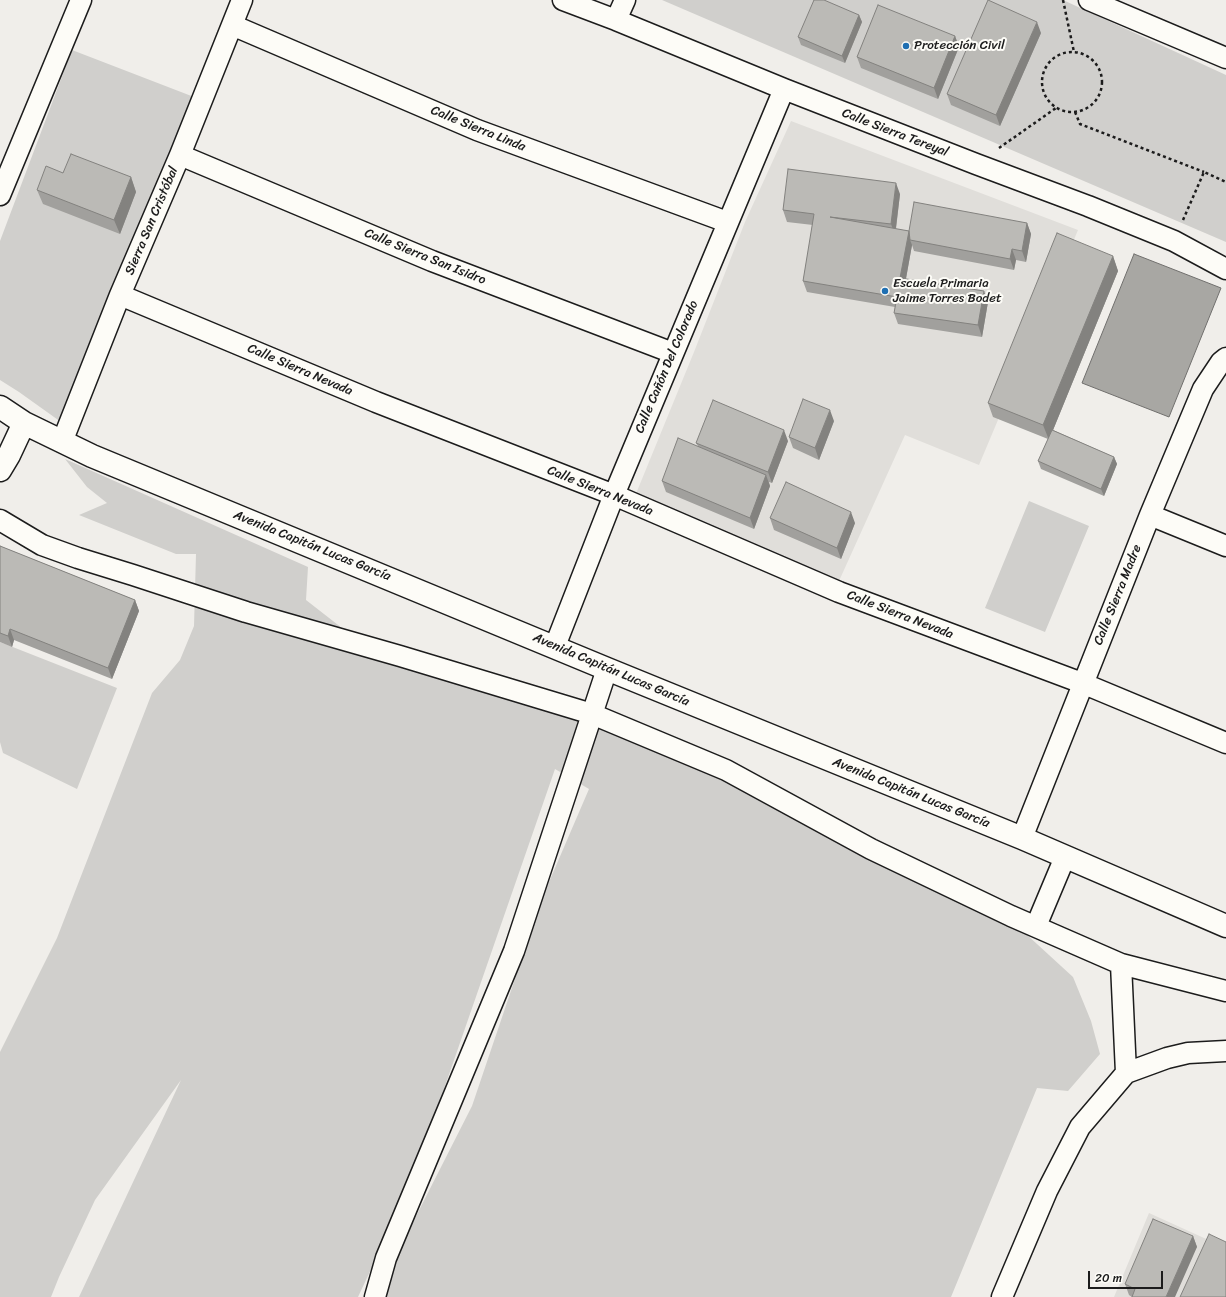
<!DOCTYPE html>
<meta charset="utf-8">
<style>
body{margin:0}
#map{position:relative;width:1226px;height:1297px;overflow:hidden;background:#f0eeea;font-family:Sriracha,sans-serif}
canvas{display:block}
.scale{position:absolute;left:1088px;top:1271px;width:75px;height:18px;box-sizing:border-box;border:2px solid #1c1c1c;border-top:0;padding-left:5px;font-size:12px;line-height:14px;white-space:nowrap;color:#1c1c1c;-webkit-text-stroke:3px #fdfcf7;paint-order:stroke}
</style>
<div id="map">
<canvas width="1226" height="1297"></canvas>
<div class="scale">20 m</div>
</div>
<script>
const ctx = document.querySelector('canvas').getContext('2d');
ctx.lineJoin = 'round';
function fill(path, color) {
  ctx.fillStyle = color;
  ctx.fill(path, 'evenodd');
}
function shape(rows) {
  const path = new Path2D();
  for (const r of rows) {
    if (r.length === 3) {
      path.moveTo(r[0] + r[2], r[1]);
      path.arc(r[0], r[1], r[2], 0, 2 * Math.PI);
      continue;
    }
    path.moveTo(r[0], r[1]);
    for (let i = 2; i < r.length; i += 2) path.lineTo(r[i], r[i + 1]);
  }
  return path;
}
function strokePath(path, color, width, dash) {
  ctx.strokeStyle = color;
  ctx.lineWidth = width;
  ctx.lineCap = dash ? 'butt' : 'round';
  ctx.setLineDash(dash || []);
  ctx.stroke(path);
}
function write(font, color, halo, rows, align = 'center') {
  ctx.font = font + ' Sriracha,sans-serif';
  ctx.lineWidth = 4;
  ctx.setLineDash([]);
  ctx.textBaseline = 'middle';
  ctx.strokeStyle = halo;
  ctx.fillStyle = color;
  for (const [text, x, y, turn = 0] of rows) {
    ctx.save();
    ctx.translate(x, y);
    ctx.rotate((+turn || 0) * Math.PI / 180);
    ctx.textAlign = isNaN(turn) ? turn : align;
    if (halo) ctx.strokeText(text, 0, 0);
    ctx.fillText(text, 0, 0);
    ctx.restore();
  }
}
const built = shape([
 [791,121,1078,230,979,465,905,435,839,581,633,501,694,352,745,222],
 [1149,1213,1226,1248,1226,1297,1114,1297]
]);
const green = shape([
 [662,0,1063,0,1226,75,1226,242],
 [72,50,194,97,61,422,19,392,0,380,0,241],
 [65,459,308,567,306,600,383,660,620,733,732,783,1013,922,1073,977,1091,1021,1100,1054,1068,1091,1037,1088,951,1297,375,1297,472,1106,543,896,589,789,555,769,411,1184,358,1297,79,1297,181,1080,95,1200,59,1277,51,1297,0,1297,0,1052,57,938,152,693,180,660,194,626,196,554,176,554,79,515,107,503,87,487],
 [1029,501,1089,526,1045,632,985,608],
 [0,642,117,688,77,789,3,753,0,742]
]);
const water = shape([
 [1134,254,1221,288,1169,417,1082,383,1134,254]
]);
const path = shape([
 [1063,0,1074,52],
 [1072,82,30],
 [1075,112,1080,124,1204,172],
 [999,148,1056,108],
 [1183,220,1204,172,1226,182]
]);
const minor = shape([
 [563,0,616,20,784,89,976,164,1088,206,1174,241,1226,269],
 [1089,0,1226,58],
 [616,20,625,0],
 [232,25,477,130,727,222],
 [180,155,432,261,673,353],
 [0,195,81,0],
 [120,295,376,402,614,495,839,592,1082,683,1226,743],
 [62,442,120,295,180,155,242,0],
 [1150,515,1226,546],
 [0,520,42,545,78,558,133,575,246,612,400,656,592,714,726,770,871,849,1011,916,1121,964,1226,991],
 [555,646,614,495,784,89],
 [1022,838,1150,515,1203,389,1221,362,1226,358],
 [1036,926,1065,857],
 [1126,1073,1167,1058,1188,1053,1226,1051],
 [375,1297,386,1258,514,951,607,669],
 [1002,1297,1047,1191,1080,1127,1126,1073,1121,964]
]);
const tertiary = shape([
 [0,407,24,423,92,456,607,669,1022,838,1226,926],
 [0,470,9,455,24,423]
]);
const wall = shape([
 [859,15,862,22,845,63,801,45,798,37],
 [1041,33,1000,126,951,105,947,94],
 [955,36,959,47,938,99,861,68,857,57],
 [63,173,131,177,136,192,120,234,43,204,37,190],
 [900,194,896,229,909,231,1027,223,1031,234,1026,262,1016,260,1014,270,914,251,912,245,906,279,988,302,982,337,898,324,894,313,895,307,807,292,803,281,813,225,787,222,783,210],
 [1113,256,1118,271,1053,430,1114,457,1117,464,1104,496,1041,469,1038,461,1048,439,993,417,988,403],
 [834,421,819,460,793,448,789,437],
 [788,441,772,483,769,482,770,486,754,529,666,492,662,481,698,446,696,443],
 [770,518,855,523,841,559,774,530],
 [0,546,135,600,139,611,112,679,14,640,12,647,0,642],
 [1193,1236,1197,1247,1132,1297,1129,1295,1125,1284]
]);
const shadedWall = shape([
 [859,15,862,22,845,63,842,56],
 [1037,22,1041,33,1000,126,996,115],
 [955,36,959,47,938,99,934,88],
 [131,177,136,192,120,234,114,220],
 [896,183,900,194,895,235,891,224],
 [1027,223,1031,234,1026,262,1022,251],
 [909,231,910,240,912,245,904,289,900,278],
 [1012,249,1016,260,1014,270,1010,259],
 [1113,256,1118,271,1049,440,1043,425],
 [984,291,988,302,982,337,978,325],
 [830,410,834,421,819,460,815,448],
 [784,430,788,441,772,483,768,472],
 [1114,457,1117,464,1104,496,1101,489],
 [766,475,770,486,754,529,750,518],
 [851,512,855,523,841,559,837,548],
 [135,600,139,611,112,679,108,668],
 [10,629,14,640,12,647,8,636],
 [1193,1236,1197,1247,1175,1297,1166,1297]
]);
const building = shape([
 [814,0,824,0,859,15,842,56,798,37,814,0],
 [988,0,1037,22,996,115,947,94,988,0],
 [878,5,955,36,934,88,857,57,878,5],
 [71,154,131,177,114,220,37,190,46,166,63,173,71,154],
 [788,169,896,183,891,224,830,217,909,231,900,278,984,291,978,325,894,313,897,297,803,281,814,214,783,210,788,169],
 [914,202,1027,223,1022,251,1012,249,1010,259,910,240,909,231,914,202],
 [1057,233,1113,256,1043,425,988,403,1057,233],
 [803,399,830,410,815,448,789,437,803,399],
 [713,400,784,430,768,472,696,443,713,400],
 [1052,430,1114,457,1101,489,1038,461,1052,430],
 [678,438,766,475,750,518,662,481,678,438],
 [786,482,851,512,837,548,770,518,786,482],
 [0,546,135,600,108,668,10,629,8,636,0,633,0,546],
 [1153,1219,1193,1236,1166,1297,1132,1297,1135,1289,1125,1284,1153,1219],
 [1209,1234,1226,1242,1226,1297,1180,1297,1209,1234]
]);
const markers = [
 [906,46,4,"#1f6fb2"],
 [885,291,4,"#1f6fb2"]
];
const poiNames = [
 ["Protección Civil",914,46],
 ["Escuela Primaria",893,284],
 ["Jaime Torres Bodet",893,299]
];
const streetNames = [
 ["Calle Sierra Linda",478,129,22],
 ["Calle Sierra Tereyal",895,133,21],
 ["Sierra San Cristóbal",152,221,-67],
 ["Calle Sierra San Isidro",425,257,22],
 ["Calle Cañón Del Colorado",667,367,-67],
 ["Calle Sierra Nevada",300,370,23],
 ["Calle Sierra Nevada",600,491,22],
 ["Avenida Capitán Lucas García",312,546,22],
 ["Calle Sierra Madre",1118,595,-68],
 ["Calle Sierra Nevada",900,615,21],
 ["Avenida Capitán Lucas García",611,670,23],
 ["Avenida Capitán Lucas García",911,793,22]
];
fill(built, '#e0deda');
fill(green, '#d0cfcc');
fill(water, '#a8a7a3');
strokePath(water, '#706f6d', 1);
strokePath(minor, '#1c1c1c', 23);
strokePath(tertiary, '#1c1c1c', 25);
strokePath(path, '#1c1c1c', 2.5, [3, 3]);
strokePath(minor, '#fdfcf7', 20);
strokePath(tertiary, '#fdfcf7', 22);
fill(wall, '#a1a09d');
fill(shadedWall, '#83827f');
fill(building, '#bbbab6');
strokePath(building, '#83827f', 1);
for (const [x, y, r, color] of markers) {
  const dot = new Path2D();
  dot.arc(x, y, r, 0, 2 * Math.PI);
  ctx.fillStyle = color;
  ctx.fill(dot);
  strokePath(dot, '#fdfcf7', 1.5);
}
write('13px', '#1c1c1c', '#fdfcf7', poiNames, 'left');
write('13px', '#1c1c1c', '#fdfcf7', streetNames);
</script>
